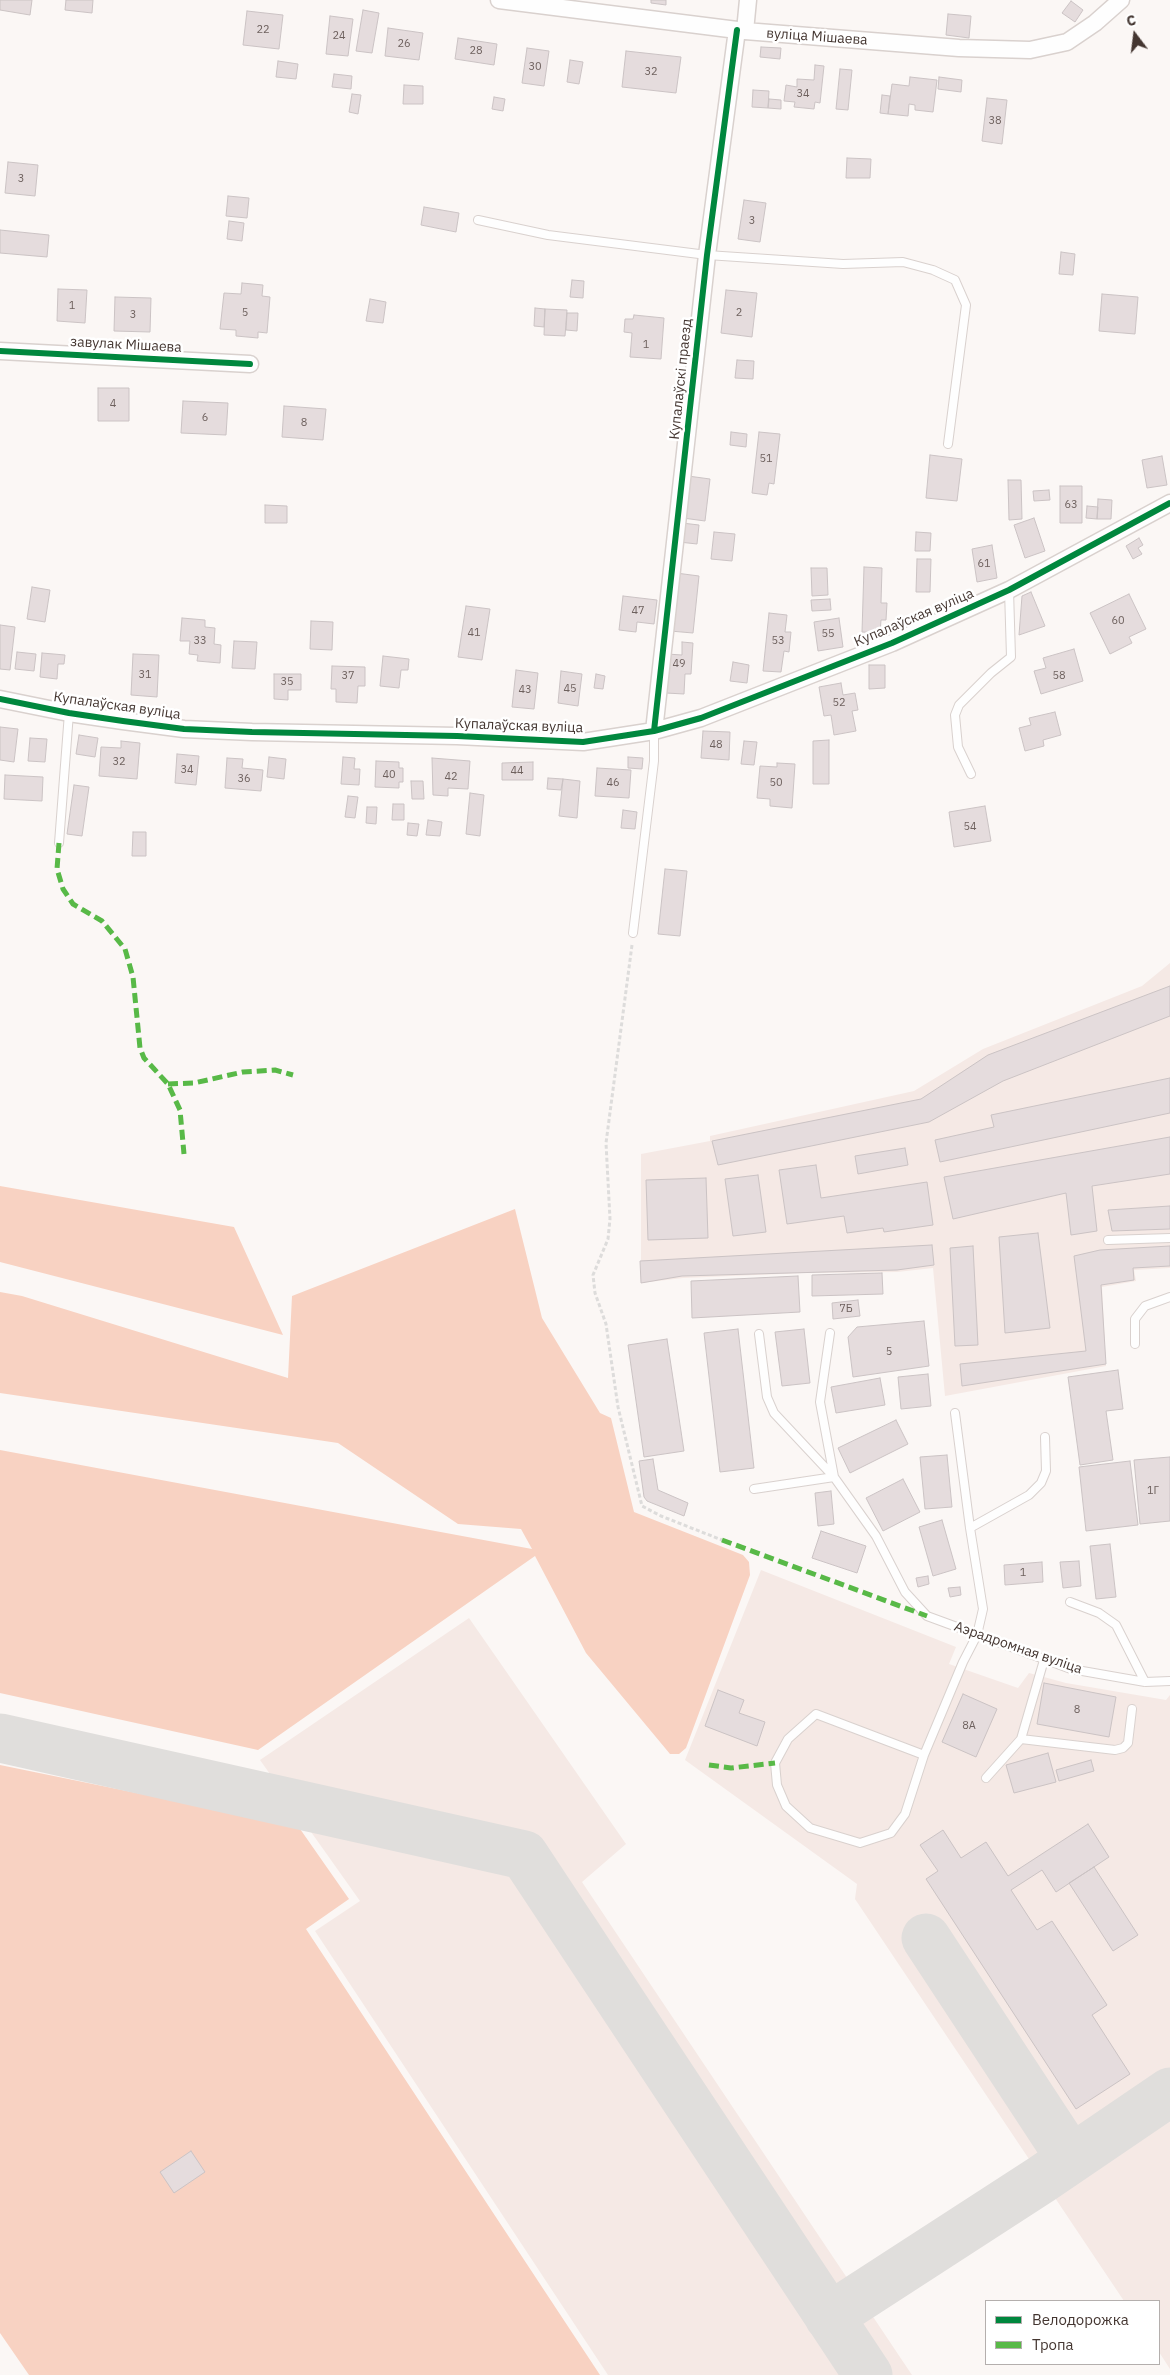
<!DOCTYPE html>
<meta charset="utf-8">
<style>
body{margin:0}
#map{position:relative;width:1170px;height:2375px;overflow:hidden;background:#fbf7f5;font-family:"IBM Plex Sans",sans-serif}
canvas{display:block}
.legend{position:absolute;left:985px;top:2300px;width:175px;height:65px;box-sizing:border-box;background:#fff;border:1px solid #b4afad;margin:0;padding:6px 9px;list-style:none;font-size:15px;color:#443631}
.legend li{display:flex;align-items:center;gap:10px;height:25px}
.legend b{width:25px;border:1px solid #b4afad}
.north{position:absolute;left:1110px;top:10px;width:50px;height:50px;-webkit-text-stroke:4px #fff;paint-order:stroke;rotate:345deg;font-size:14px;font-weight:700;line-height:20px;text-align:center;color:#443631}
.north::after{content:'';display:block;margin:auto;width:18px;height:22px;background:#443631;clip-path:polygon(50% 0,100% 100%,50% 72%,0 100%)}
</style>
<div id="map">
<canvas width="1170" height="2375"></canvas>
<ul class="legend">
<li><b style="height:6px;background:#00873e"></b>Велодорожка</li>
<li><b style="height:6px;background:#58b947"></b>Тропа</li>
</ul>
<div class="north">С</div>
</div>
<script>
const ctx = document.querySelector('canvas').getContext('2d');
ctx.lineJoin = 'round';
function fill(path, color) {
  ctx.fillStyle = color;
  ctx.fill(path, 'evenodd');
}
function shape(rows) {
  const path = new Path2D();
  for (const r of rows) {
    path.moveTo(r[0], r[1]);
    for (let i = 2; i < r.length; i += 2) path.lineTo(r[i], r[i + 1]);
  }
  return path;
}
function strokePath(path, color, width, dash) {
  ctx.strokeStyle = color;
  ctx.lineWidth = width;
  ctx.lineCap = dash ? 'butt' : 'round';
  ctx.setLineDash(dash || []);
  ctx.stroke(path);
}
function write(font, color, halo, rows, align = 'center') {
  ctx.font = font + ' "IBM Plex Sans",sans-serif';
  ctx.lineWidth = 5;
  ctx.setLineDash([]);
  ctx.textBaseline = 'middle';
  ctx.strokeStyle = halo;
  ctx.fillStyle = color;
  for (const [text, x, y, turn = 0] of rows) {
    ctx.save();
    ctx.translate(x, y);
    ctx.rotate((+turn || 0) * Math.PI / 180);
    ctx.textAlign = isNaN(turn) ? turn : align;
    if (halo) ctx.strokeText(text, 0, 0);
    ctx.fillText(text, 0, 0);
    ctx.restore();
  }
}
const built = shape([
 [1170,963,1170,1268,1134,1270,1136,1281,1102,1287,1106,1366,945,1396,933,1268,897,1272,804,1273,683,1278,641,1283,641,1154,710,1141,710,1136,914,1091,983,1049,1142,986],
 [761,1570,956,1647,949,1664,1018,1688,1029,1673,1066,1683,1166,1700,1170,1695,1170,2369,1159,2352,1159,2301,1124,2301,855,1899,857,1884,685,1760],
 [469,1618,626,1844,582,1882,912,2375,608,2375,315,1931,360,1901,260,1760]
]);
const green = shape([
 [0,1186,234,1227,283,1335,0,1262],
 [515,1209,542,1318,600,1413,611,1418,634,1512,743,1555,749,1562,750,1575,686,1748,679,1754,670,1754,586,1653,535,1556,258,1750,0,1693,0,1450,532,1549,521,1529,458,1524,338,1443,0,1393,0,1292,22,1296,288,1378,292,1296],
 [0,1765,298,1826,349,1899,306,1929,600,2375,29,2375,0,2333]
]);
const taxiway = shape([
 [0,1738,524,1855,868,2375],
 [926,1938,1071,2159],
 [829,2317,1042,2179,1170,2092]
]);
const building = shape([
 [0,0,32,0,30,15,0,10,0,0],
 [66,0,93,0,92,13,65,10,66,0],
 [651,0,666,0,666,5,651,3,651,0],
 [1071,1,1083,10,1075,22,1062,13,1071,1],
 [363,10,379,13,372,53,356,51,363,10],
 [247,11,283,15,279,49,243,45,247,11],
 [948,14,971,16,969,38,946,35,948,14],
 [330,16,353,19,348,56,326,54,330,16],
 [388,28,423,33,419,60,385,56,388,28],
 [458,38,497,44,494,65,455,59,458,38],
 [761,47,781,48,780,59,760,57,761,47],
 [527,48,549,51,544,86,522,83,527,48],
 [626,51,681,57,676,93,622,87,626,51],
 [570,60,583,62,579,84,567,82,570,60],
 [278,61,298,64,296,79,276,77,278,61],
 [815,65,824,66,820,103,815,102,814,109,794,107,795,102,784,101,786,85,797,87,797,79,814,80,815,65],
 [840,69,852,70,848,110,836,109,840,69],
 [334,74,352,76,351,89,332,87,334,74],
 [910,77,937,80,933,112,915,110,915,105,909,104,908,116,888,114,892,84,909,86,910,77],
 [939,77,962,80,961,92,938,89,939,77],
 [404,85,423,86,423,104,403,104,404,85],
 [753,90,769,91,768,108,752,107,753,90],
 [352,94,361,95,358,114,349,112,352,94],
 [882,95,890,96,888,114,880,113,882,95],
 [494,97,505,99,503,111,492,109,494,97],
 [987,98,1007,100,1002,144,982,141,987,98],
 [769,99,781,100,781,109,768,108,769,99],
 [847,158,871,159,870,178,846,178,847,158],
 [8,162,38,165,35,196,5,193,8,162],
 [228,196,249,198,247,218,226,216,228,196],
 [744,200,766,203,760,242,738,239,744,200],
 [424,207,459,213,456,232,421,225,424,207],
 [229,221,244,223,242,241,227,239,229,221],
 [0,230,49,235,47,257,0,253,0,230],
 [1061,252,1075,254,1073,275,1059,274,1061,252],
 [572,280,584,281,583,298,570,297,572,280],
 [242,283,263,285,262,296,270,297,267,333,258,332,258,338,236,336,236,330,220,329,224,293,241,294,242,283],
 [58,289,87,290,85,323,57,321,58,289],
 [726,290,757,293,752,337,721,333,726,290],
 [1102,294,1138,297,1135,334,1099,331,1102,294],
 [115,297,151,298,150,332,114,331,115,297],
 [370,299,386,302,383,323,366,321,370,299],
 [535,308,545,309,544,327,534,326,535,308],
 [545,309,567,310,565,336,544,335,545,309],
 [567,313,578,313,577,331,566,330,567,313],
 [634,315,664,318,661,359,630,357,632,333,624,332,625,319,633,319,634,315],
 [737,360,754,361,753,379,735,378,737,360],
 [98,388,129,388,129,421,98,421,98,388],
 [183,401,228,403,226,435,181,433,183,401],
 [284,406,326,409,323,440,282,437,284,406],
 [731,432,747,434,746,447,730,445,731,432],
 [759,432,780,434,774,484,769,483,767,495,752,493,759,432],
 [930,455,962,459,957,501,926,498,930,455],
 [1162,456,1167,485,1147,488,1142,460,1162,456],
 [688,476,710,479,705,521,683,518,688,476],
 [1008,480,1021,480,1022,519,1009,520,1008,480],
 [1060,486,1082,486,1082,523,1060,523,1060,486],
 [1049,490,1050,500,1034,501,1033,491,1049,490],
 [1098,499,1112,500,1111,519,1097,519,1098,499],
 [265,505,287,506,287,523,265,523,265,505],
 [1087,506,1098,507,1097,519,1086,518,1087,506],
 [1034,518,1045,551,1025,558,1014,525,1034,518],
 [682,523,699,525,697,544,679,542,682,523],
 [714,532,735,534,732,561,711,559,714,532],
 [916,532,931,533,930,551,915,551,916,532],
 [1139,538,1143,545,1138,548,1142,554,1133,559,1126,546,1139,538],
 [992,545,997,578,977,582,972,549,992,545],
 [917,559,931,559,930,592,916,592,917,559],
 [864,567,882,568,881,603,887,603,886,620,881,620,880,633,862,632,864,567],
 [811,568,827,568,828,595,812,596,811,568],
 [676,573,699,576,693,633,670,631,676,573],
 [32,587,50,590,45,622,27,619,32,587],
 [1031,592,1045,626,1019,635,1022,596,1031,592],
 [1129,594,1146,629,1129,637,1132,643,1110,654,1090,613,1129,594],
 [623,596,657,600,654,624,637,622,636,632,619,630,623,596],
 [830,599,831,610,812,611,811,600,830,599],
 [466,606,490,609,482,660,458,657,466,606],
 [769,613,787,615,785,632,791,632,789,652,784,651,781,672,763,671,769,613],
 [182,618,205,620,205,627,215,628,214,644,221,645,220,663,197,661,198,655,189,654,190,641,180,641,182,618],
 [839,618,843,647,818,651,814,622,839,618],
 [311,621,333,622,332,650,310,649,311,621],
 [0,625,15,627,10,670,0,669,0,625],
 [234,641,257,642,255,669,232,668,234,641],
 [682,642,693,643,691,674,685,674,684,694,666,693,667,654,682,655,682,642],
 [1074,649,1083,681,1041,694,1034,671,1046,668,1043,658,1074,649],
 [17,652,36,654,34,671,15,669,17,652],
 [42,653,65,655,64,664,58,664,57,679,40,677,42,653],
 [133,654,159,655,157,697,131,695,133,654],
 [383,656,409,659,408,670,401,670,399,688,380,686,383,656],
 [733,662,749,665,747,683,730,681,733,662],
 [869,665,885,665,885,688,869,689,869,665],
 [332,666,365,667,365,686,358,686,357,703,336,702,336,689,331,689,332,666],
 [516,670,538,673,534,709,512,707,516,670],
 [561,671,582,674,578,706,558,703,561,671],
 [274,674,301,674,301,690,288,690,288,700,274,699,274,674],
 [596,674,605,676,603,689,594,688,596,674],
 [841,683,843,695,855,693,858,710,852,711,856,731,834,735,831,715,824,716,819,687,841,683],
 [1055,712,1061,735,1043,740,1044,746,1025,751,1019,728,1031,725,1029,718,1055,712],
 [0,727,18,729,14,762,0,760,0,727],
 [703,731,730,732,729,760,701,758,703,731],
 [79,735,98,738,95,757,76,754,79,735],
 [30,738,47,739,45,762,28,761,30,738],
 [829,740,829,784,813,784,813,741,829,740],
 [121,741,140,743,137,779,99,776,101,747,121,748,121,741],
 [744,741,757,742,754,765,741,764,744,741],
 [177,754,199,756,196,785,175,783,177,754],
 [269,757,286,759,284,779,267,777,269,757],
 [343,757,355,758,354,769,360,769,359,785,341,784,343,757],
 [628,757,643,758,642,769,628,768,628,757],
 [227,758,243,759,242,768,263,770,261,791,225,788,227,758],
 [432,758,470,761,468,789,448,788,448,796,433,795,432,758],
 [376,761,399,762,399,768,403,768,403,782,399,782,399,788,375,787,376,761],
 [533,762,533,780,502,780,502,763,533,762],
 [777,763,795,764,792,808,770,806,770,799,757,798,760,766,777,767,777,763],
 [597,768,631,770,629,798,595,796,597,768],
 [5,775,43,777,42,801,4,799,5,775],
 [548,778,563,779,561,790,547,789,548,778],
 [563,779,580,781,577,818,559,816,563,779],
 [411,781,423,781,424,799,412,799,411,781],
 [74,785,89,787,82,836,67,834,74,785],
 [470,793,484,795,480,836,466,834,470,793],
 [348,796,358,797,355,818,345,817,348,796],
 [393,804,404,804,404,820,392,820,393,804],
 [985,806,991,841,954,847,949,812,985,806],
 [367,807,377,807,376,824,366,823,367,807],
 [623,810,637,812,635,829,621,828,623,810],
 [428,820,442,822,440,836,426,835,428,820],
 [408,823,419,824,417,836,407,835,408,823],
 [133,832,146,832,146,856,132,856,133,832],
 [665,869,687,871,680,936,658,934,665,869],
 [1170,986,1170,1016,1003,1081,929,1122,718,1165,712,1141,921,1099,988,1055,1170,986],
 [1170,1078,1170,1113,940,1162,935,1140,994,1127,991,1115,1170,1078],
 [1170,1137,1170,1174,1092,1186,1097,1231,1071,1235,1066,1193,953,1219,944,1177,1170,1137],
 [905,1148,908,1165,858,1174,855,1156,905,1148],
 [816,1165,821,1198,927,1182,933,1225,884,1232,883,1228,847,1233,844,1216,787,1224,779,1170,816,1165],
 [758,1175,766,1232,733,1236,725,1179,758,1175],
 [706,1178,708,1238,648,1240,646,1180,706,1178],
 [1170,1206,1170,1229,1112,1231,1108,1210,1170,1206],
 [1038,1233,1050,1328,1005,1333,999,1237,1038,1233],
 [932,1245,934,1265,897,1270,682,1276,641,1283,640,1261,932,1245],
 [973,1246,978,1345,955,1346,950,1248,973,1246],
 [1170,1246,1170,1266,1133,1268,1134,1280,1101,1285,1106,1364,962,1386,960,1364,1086,1351,1074,1256,1100,1250,1170,1246],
 [882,1273,883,1294,812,1296,812,1275,882,1273],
 [798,1276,800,1312,692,1318,691,1281,798,1276],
 [858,1300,860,1316,833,1319,832,1303,858,1300],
 [924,1321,929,1366,853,1377,848,1337,857,1327,924,1321],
 [738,1329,754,1468,720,1472,704,1333,738,1329],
 [804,1329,810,1383,782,1386,775,1332,804,1329],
 [667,1339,684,1451,644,1457,628,1345,667,1339],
 [1118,1370,1123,1409,1106,1411,1113,1460,1080,1465,1068,1377,1118,1370],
 [928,1374,931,1406,901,1409,898,1377,928,1374],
 [880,1378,885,1405,836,1413,831,1387,880,1378],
 [896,1420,908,1444,850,1473,838,1448,896,1420],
 [947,1455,952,1507,925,1509,920,1457,947,1455],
 [1170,1457,1170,1521,1140,1524,1134,1460,1170,1457],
 [653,1459,658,1490,688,1503,684,1516,647,1501,644,1497,639,1461,653,1459],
 [1130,1461,1138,1525,1086,1531,1079,1467,1130,1461],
 [903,1479,920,1512,883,1531,866,1498,903,1479],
 [831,1491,834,1524,818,1526,815,1493,831,1491],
 [942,1520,956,1569,933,1576,919,1527,942,1520],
 [821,1531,866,1546,857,1573,812,1558,821,1531],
 [1110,1544,1116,1597,1096,1599,1090,1546,1110,1544],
 [1079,1561,1081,1586,1063,1588,1060,1562,1079,1561],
 [1042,1562,1043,1582,1005,1585,1004,1565,1042,1562],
 [928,1576,929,1584,918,1587,916,1578,928,1576],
 [960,1587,961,1595,950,1597,948,1588,960,1587],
 [1044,1683,1116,1697,1109,1737,1037,1724,1044,1683],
 [718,1690,744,1700,739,1713,765,1722,757,1746,705,1726,718,1690],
 [963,1694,997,1709,976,1757,942,1742,963,1694],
 [1048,1753,1056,1782,1014,1793,1006,1765,1048,1753],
 [1091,1760,1094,1771,1059,1781,1056,1770,1091,1760],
 [1088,1824,1109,1857,1056,1892,1042,1870,1011,1890,1037,1930,1052,1921,1107,2005,1092,2015,1130,2074,1076,2109,926,1879,938,1871,920,1845,943,1830,961,1858,986,1842,1008,1876,1088,1824],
 [1094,1867,1138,1935,1113,1951,1069,1883,1094,1867],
 [191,2151,205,2172,174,2193,160,2172,191,2151]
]);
const path = shape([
 [632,945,606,1143,610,1219,608,1239,593,1275,595,1293,606,1324,618,1407,642,1506,661,1516,722,1540]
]);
const lane = shape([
 [478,220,548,235,707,255,843,264,903,262,933,270,955,280,966,305,948,444],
 [971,774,958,747,955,715,959,705,991,673,1011,657,1009,590],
 [59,843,69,713],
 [633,933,654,761,654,731],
 [1108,1240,1170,1238],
 [759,1334,767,1397,774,1413,834,1477,876,1536,905,1592,927,1616,1071,1669,1145,1682,1170,1681],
 [1135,1344,1135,1319,1145,1306,1170,1297],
 [754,1489,834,1477,820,1402,830,1333],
 [970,1528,1029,1495,1041,1483,1046,1471,1045,1437],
 [1070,1602,1099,1613,1116,1625,1145,1682],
 [1021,1739,1115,1750,1123,1748,1128,1743,1132,1709],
 [924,1755,905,1814,891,1833,860,1843,810,1828,786,1806,777,1785,775,1763,788,1739,816,1714,924,1755,963,1662,977,1635,983,1609,970,1528,955,1413],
 [986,1778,1021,1739,1044,1660]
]);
const street = shape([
 [499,0,745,31,959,48,1030,50,1067,42,1095,23,1121,0],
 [745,31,748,0],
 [0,351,250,364],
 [0,699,69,713,123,721,184,729,252,732,457,736,583,742,654,731,701,718,892,643,1009,590,1170,503],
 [654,731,707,255,737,30]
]);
const quiet = shape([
 [59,843,57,869,63,889,73,904,102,921,125,949,133,977,140,1048,144,1058,168,1084,180,1110,184,1154],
 [168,1084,194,1083,243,1072,275,1070,293,1075],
 [722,1540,927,1616],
 [709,1765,731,1768,775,1763]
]);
const cycleway = shape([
 [0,351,250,364],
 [0,699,69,713,123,721,184,729,252,732,457,736,583,742,654,731,701,718,892,643,1009,590,1170,503],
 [654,731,707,255,737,30]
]);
const numberNames = [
 ["22",263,30],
 ["24",339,36],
 ["26",404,44],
 ["28",476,51],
 ["30",535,67],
 ["32",651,72],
 ["34",803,94],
 ["38",995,121],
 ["3",21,179],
 ["3",752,221],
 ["1",72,306],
 ["5",245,313],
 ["2",739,313],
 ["3",133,315],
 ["1",646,345],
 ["4",113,404],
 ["6",205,418],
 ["8",304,423],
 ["51",766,459],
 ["63",1071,505],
 ["61",984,564],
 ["47",638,611],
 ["60",1118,621],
 ["41",474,633],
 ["55",828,634],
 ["33",200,641],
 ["53",778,641],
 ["49",679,664],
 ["31",145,675],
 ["37",348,676],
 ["58",1059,676],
 ["35",287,682],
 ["45",570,689],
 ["43",525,690],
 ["52",839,703],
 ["48",716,745],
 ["32",119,762],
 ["34",187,770],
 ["44",517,771],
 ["40",389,775],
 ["42",451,777],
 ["36",244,779],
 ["46",613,783],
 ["50",776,783],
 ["54",970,827],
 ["7Б",846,1309],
 ["5",889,1352],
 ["1Г",1153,1491],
 ["1",1023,1573],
 ["8",1077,1710],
 ["8А",969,1726]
];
const streetNames = [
 ["вуліца Мішаева",817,37,4],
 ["завулак Мішаева",126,345,3],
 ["Купалаўскі праезд",681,379,-84],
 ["Купалаўская вуліца",914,618,-23],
 ["Купалаўская вуліца",117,706,8],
 ["Купалаўская вуліца",519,726,2],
 ["Аэрадромная вуліца",1018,1648,19]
];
fill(built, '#f5e9e5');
fill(green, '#f8d2c2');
strokePath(taxiway, '#e0dedc', 49);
fill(building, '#e5dcdd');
strokePath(building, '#cbc3c4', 1);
strokePath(lane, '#d9d1ce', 10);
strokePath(street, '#d9d1ce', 19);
strokePath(path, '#dddcdb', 3, [4, 2.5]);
strokePath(lane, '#fefefe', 8);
strokePath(street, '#fefefe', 16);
strokePath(quiet, '#58b947', 5, [10, 5]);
strokePath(cycleway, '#00873e', 6);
write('11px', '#6e615e', null, numberNames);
write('14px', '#443631', '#fff', streetNames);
</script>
